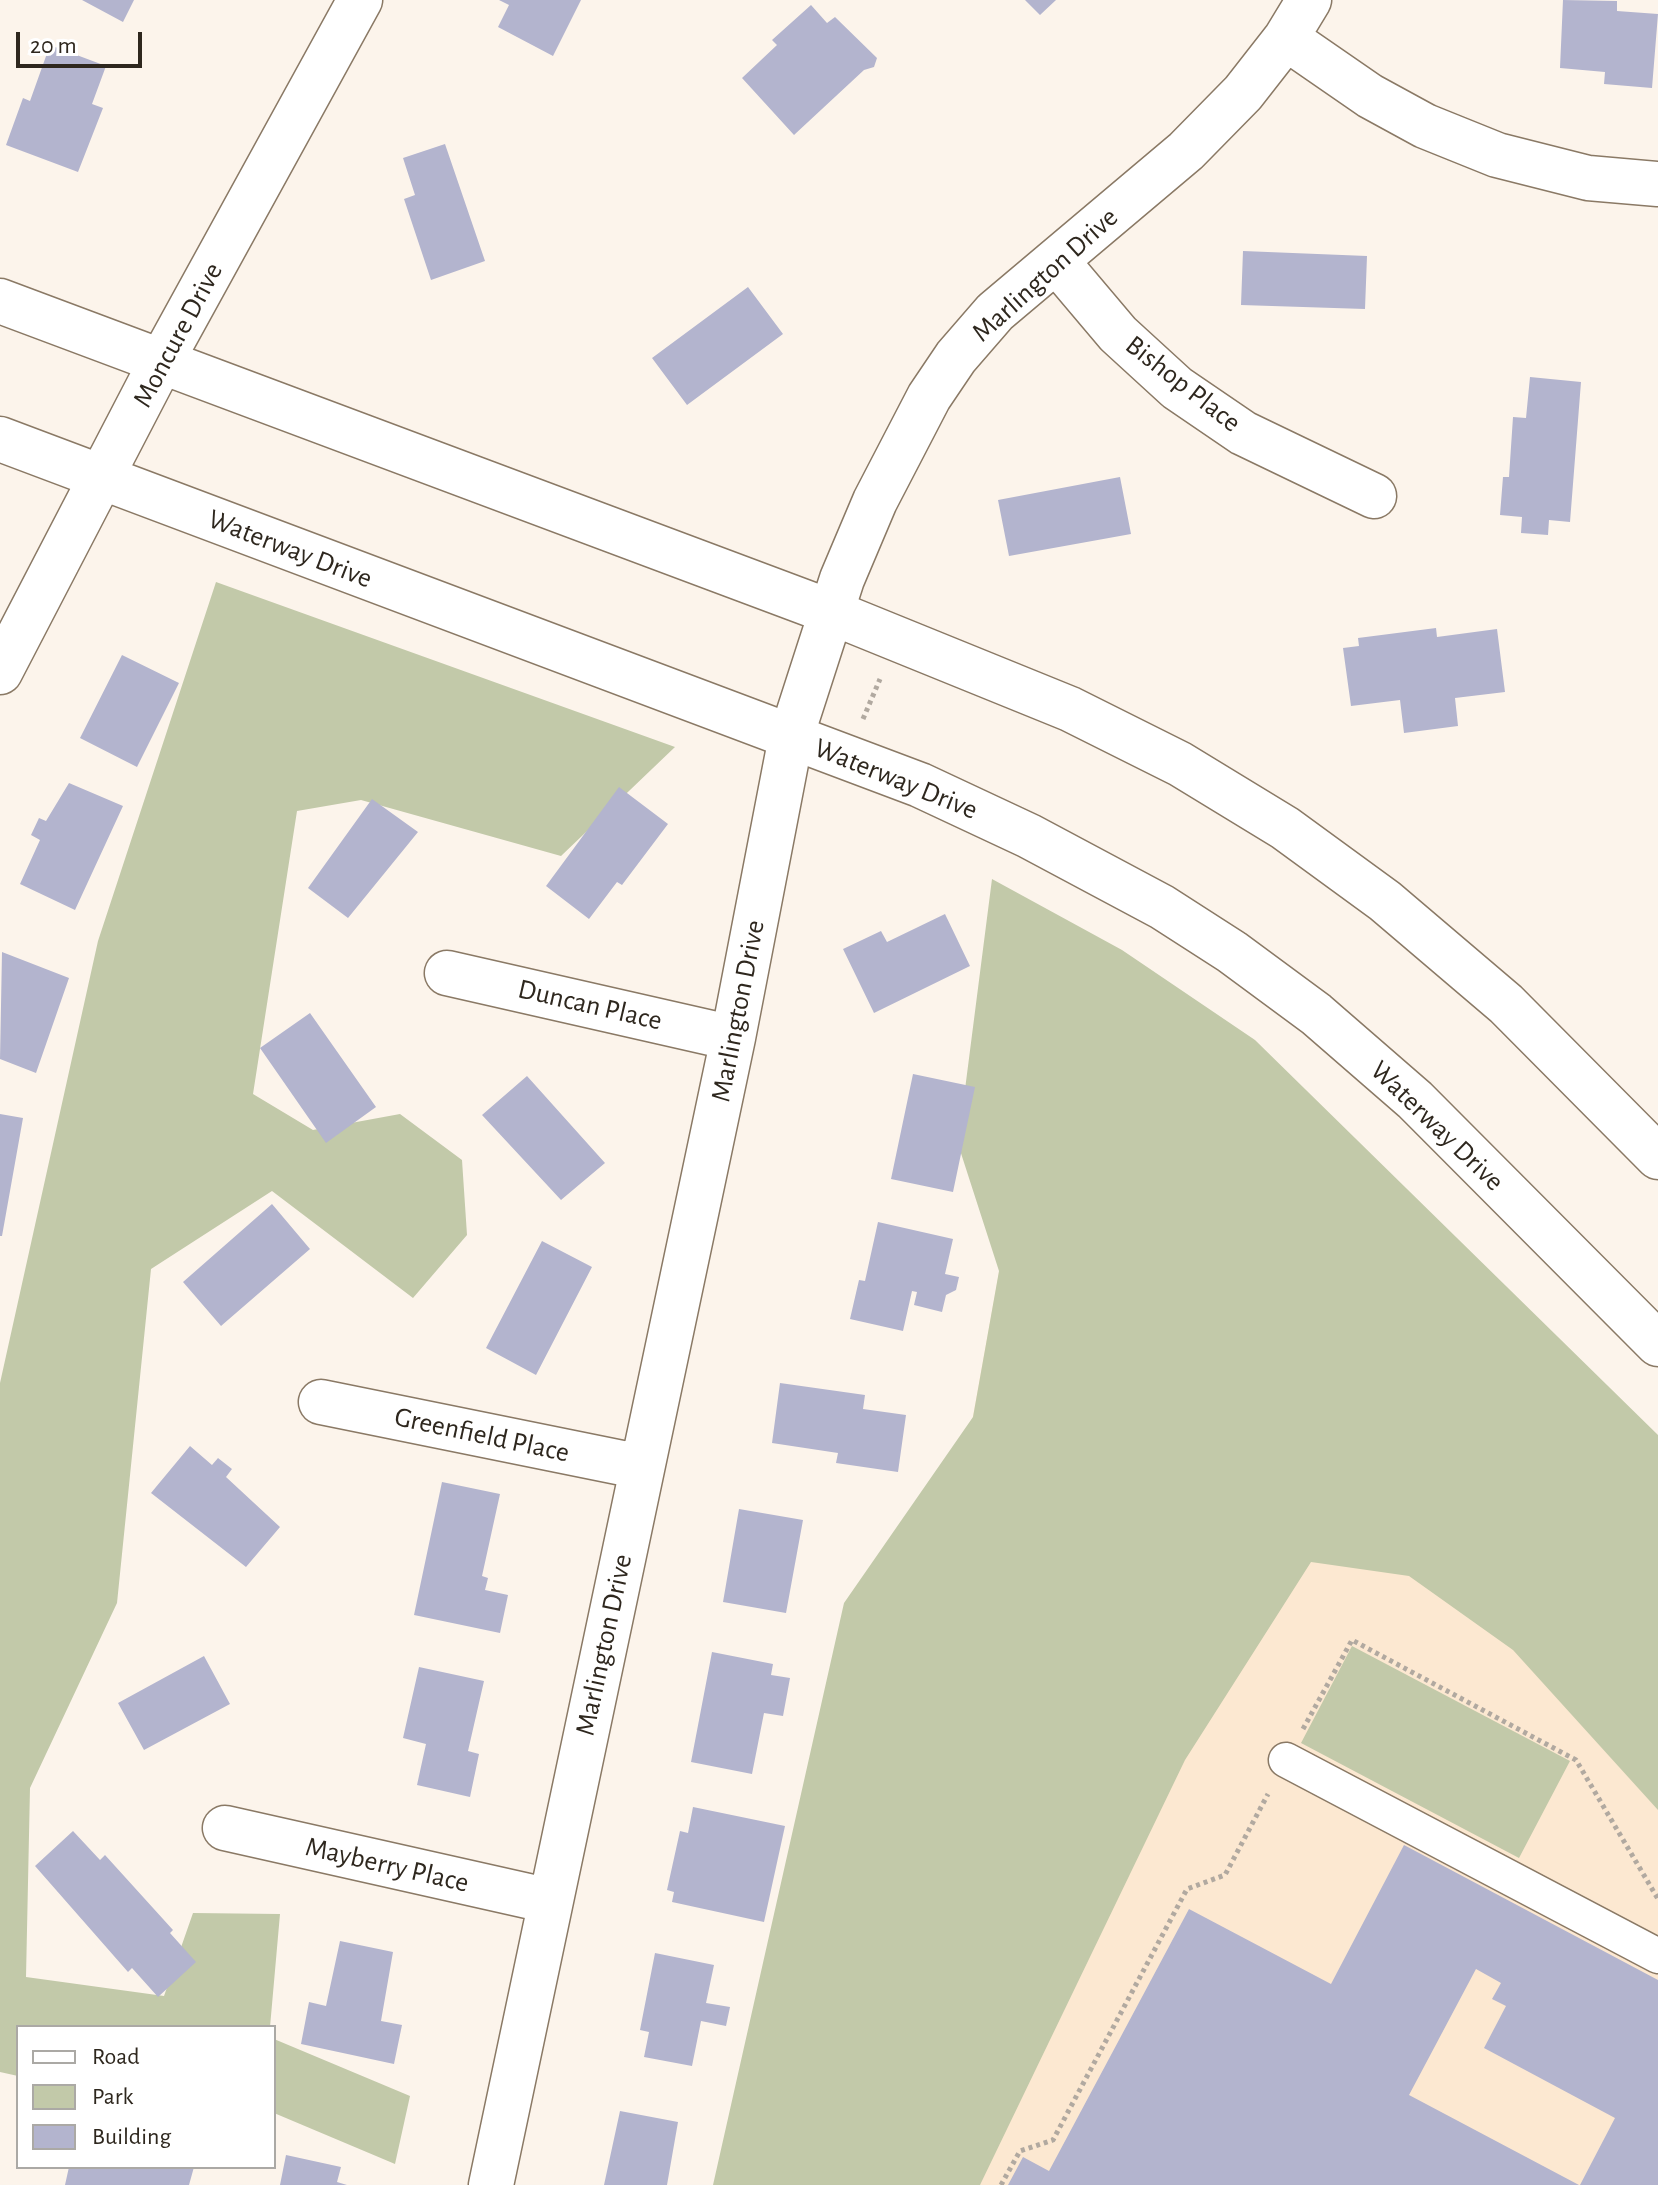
<!DOCTYPE html>
<style>
body{margin:0}
#map{position:relative;width:1658px;height:2185px;overflow:hidden;background:#fcf4eb;font-family:"Alegreya Sans",sans-serif}
canvas{display:block}
.legend{position:absolute;left:16px;top:2025px;width:260px;height:144px;box-sizing:border-box;background:#fff;border:2px solid #aba9a5;margin:0;padding:10px 14px;list-style:none;font-size:24px;color:#2e271e}
.legend li{display:flex;align-items:center;gap:16px;height:40px}
.legend b{width:40px;border:2px solid #aba9a5}
.scale{position:absolute;left:16px;top:32px;width:126px;height:36px;box-sizing:border-box;border:4px solid #2e271e;border-top:0;padding-left:10px;font-size:24px;line-height:28px;white-space:nowrap;color:#2e271e;-webkit-text-stroke:6px #fff;paint-order:stroke}
</style>
<div id="map">
<canvas width="1658" height="2185"></canvas>
<ul class="legend">
<li><b style="height:10px;background:#fff"></b>Road</li>
<li><b style="height:22px;background:#c2c9a9"></b>Park</li>
<li><b style="height:22px;background:#b3b4ce"></b>Building</li>
</ul>
<div class="scale">20 m</div>
</div>
<script>
const ctx = document.querySelector('canvas').getContext('2d');
ctx.lineJoin = 'round';
function fill(path, color) {
  ctx.fillStyle = color;
  ctx.fill(path, 'evenodd');
}
function shape(rows) {
  const path = new Path2D();
  for (const r of rows) {
    path.moveTo(r[0], r[1]);
    for (let i = 2; i < r.length; i += 2) path.lineTo(r[i], r[i + 1]);
  }
  return path;
}
function strokePath(path, color, width, dash) {
  ctx.strokeStyle = color;
  ctx.lineWidth = width;
  ctx.lineCap = dash ? 'butt' : 'round';
  ctx.setLineDash(dash || []);
  ctx.stroke(path);
}
function write(font, color, halo, rows, align = 'center') {
  ctx.font = font + ' "Alegreya Sans",sans-serif';
  ctx.lineWidth = 6;
  ctx.setLineDash([]);
  ctx.textBaseline = 'middle';
  ctx.strokeStyle = halo;
  ctx.fillStyle = color;
  for (const [text, x, y, turn = 0] of rows) {
    ctx.save();
    ctx.translate(x, y);
    ctx.rotate((+turn || 0) * Math.PI / 180);
    ctx.textAlign = isNaN(turn) ? turn : align;
    if (halo) ctx.strokeText(text, 0, 0);
    ctx.fillText(text, 0, 0);
    ctx.restore();
  }
}
const built = shape([
 [1054,968,1658,1458,1658,2185,834,2185]
]);
const green = shape([
 [216,582,675,747,561,856,361,800,297,811,253,1094,313,1130,400,1114,462,1160,467,1235,413,1298,272,1191,151,1269,117,1603,30,1788,26,1977,164,1996,193,1913,280,1914,270,2027,18,2027,18,2076,0,2072,0,1383,98,941],
 [992,879,1122,950,1255,1040,1658,1435,1658,1810,1513,1650,1409,1576,1311,1562,1185,1760,980,2185,713,2185,844,1603,973,1417,999,1271,958,1144],
 [1352,1646,1570,1761,1519,1858,1301,1743],
 [274,2039,410,2096,395,2164,274,2113]
]);
const building = shape([
 [82,0,134,0,123,22],
 [499,0,581,0,553,56,498,27,509,5],
 [1025,0,1056,0,1040,15],
 [1563,0,1617,1,1617,11,1658,14,1652,88,1604,84,1605,72,1560,68],
 [811,5,827,23,835,17,877,58,874,67,864,70,794,135,742,78,777,45,772,40],
 [50,45,106,66,92,104,103,108,78,172,6,145,23,98,30,101],
 [445,144,485,261,431,280,404,199,415,195,403,158],
 [1243,251,1367,256,1365,309,1241,305],
 [748,287,783,334,687,405,652,358],
 [1530,377,1581,382,1570,522,1549,520,1548,535,1521,533,1522,517,1500,515,1503,477,1509,477,1513,417,1526,418],
 [1120,477,1131,534,1009,556,998,500],
 [1436,628,1437,637,1497,629,1505,692,1455,698,1458,726,1404,733,1400,700,1351,706,1343,648,1359,646,1358,638],
 [122,655,179,683,137,767,80,738],
 [69,783,123,806,75,910,20,884,40,840,31,835,39,818,46,821],
 [619,787,668,824,622,885,617,882,589,919,546,886],
 [372,799,418,832,348,918,308,888],
 [945,914,970,966,874,1013,843,949,881,931,887,942],
 [2,952,69,978,36,1073,0,1059],
 [310,1013,376,1107,326,1143,260,1048],
 [913,1074,975,1087,953,1192,891,1179],
 [527,1076,605,1163,561,1200,482,1115],
 [0,1114,23,1118,2,1236,0,1236],
 [272,1204,310,1249,221,1326,183,1282],
 [878,1222,953,1239,945,1274,959,1277,956,1290,946,1295,942,1312,914,1305,917,1292,912,1291,903,1331,850,1319,859,1280,865,1281],
 [542,1241,592,1267,536,1375,486,1348],
 [780,1383,865,1395,863,1409,906,1415,898,1472,836,1463,838,1453,772,1443],
 [190,1446,212,1465,218,1458,232,1469,226,1477,280,1527,246,1567,151,1493],
 [442,1482,500,1494,482,1576,488,1578,485,1590,508,1595,500,1633,414,1615],
 [739,1509,803,1520,786,1613,723,1602],
 [712,1652,773,1664,771,1675,790,1678,783,1716,764,1713,752,1774,691,1762],
 [204,1656,230,1704,144,1750,118,1703],
 [419,1667,484,1681,468,1751,479,1754,470,1797,417,1785,426,1744,403,1738],
 [693,1807,785,1826,764,1922,672,1902,674,1892,667,1890,680,1831,688,1833],
 [73,1831,100,1860,105,1855,173,1930,170,1933,196,1962,158,1997,132,1968,128,1972,35,1866],
 [1404,1845,1658,1980,1658,2185,1580,2185,1615,2118,1484,2048,1506,2006,1492,1999,1501,1983,1476,1969,1409,2095,1579,2185,1008,2185,1023,2157,1049,2171,1189,1909,1331,1984],
 [340,1941,393,1952,381,2021,402,2025,394,2064,301,2044,309,2002,326,2006],
 [655,1953,714,1965,706,2003,730,2007,726,2026,701,2021,692,2066,644,2057,649,2032,640,2030],
 [620,2111,678,2122,667,2185,604,2185],
 [286,2155,341,2167,337,2182,347,2185,280,2185],
 [69,2167,194,2167,189,2185,65,2185]
]);
const path = shape([
 [863,719,880,679],
 [1303,1729,1352,1640,1576,1760,1658,1899],
 [1001,2185,1020,2151,1053,2140,1187,1889,1225,1875,1268,1794]
]);
const pedestrian = shape([
 [1286,1760,1658,1956]
]);
const minor = shape([
 [1286,38,1370,96,1425,126,1497,155,1588,178,1658,184],
 [1058,263,1118,334,1177,388,1243,433,1374,496],
 [0,672,161,362,360,0],
 [447,973,733,1038],
 [321,1402,642,1467],
 [225,1828,550,1901],
 [491,2185,733,1038,791,737,842,579,875,501,929,397,956,357,995,312,1186,151,1243,93,1286,38,1309,0]
]);
const tertiary = shape([
 [0,301,831,612,1070,709,1180,764,1285,828,1385,901,1506,1004,1658,1157],
 [0,439,920,785,1029,836,1162,907,1232,952,1316,1014,1415,1100,1658,1344]
]);
const streetNames = [
 ["Marlington Drive",1045,275,-42],
 ["Moncure Drive",178,335,-62],
 ["Bishop Place",1183,384,38],
 ["Waterway Drive",290,549,21],
 ["Waterway Drive",896,779,22],
 ["Duncan Place",590,1005,13],
 ["Marlington Drive",738,1011,-79],
 ["Waterway Drive",1437,1126,44],
 ["Greenfield Place",482,1435,12],
 ["Marlington Drive",604,1645,-78],
 ["Mayberry Place",387,1865,13]
];
fill(built, '#fce8d1');
fill(green, '#c2c9a9');
fill(building, '#b3b4ce');
strokePath(pedestrian, '#8a7965', 37);
strokePath(minor, '#8a7965', 47);
strokePath(tertiary, '#8a7965', 47);
strokePath(path, '#b1a9a0', 5, [4, 4]);
strokePath(pedestrian, '#fff', 34);
strokePath(minor, '#fff', 44);
strokePath(tertiary, '#fff', 44);
write('28px', '#2e271e', '#fff', streetNames);
</script>
